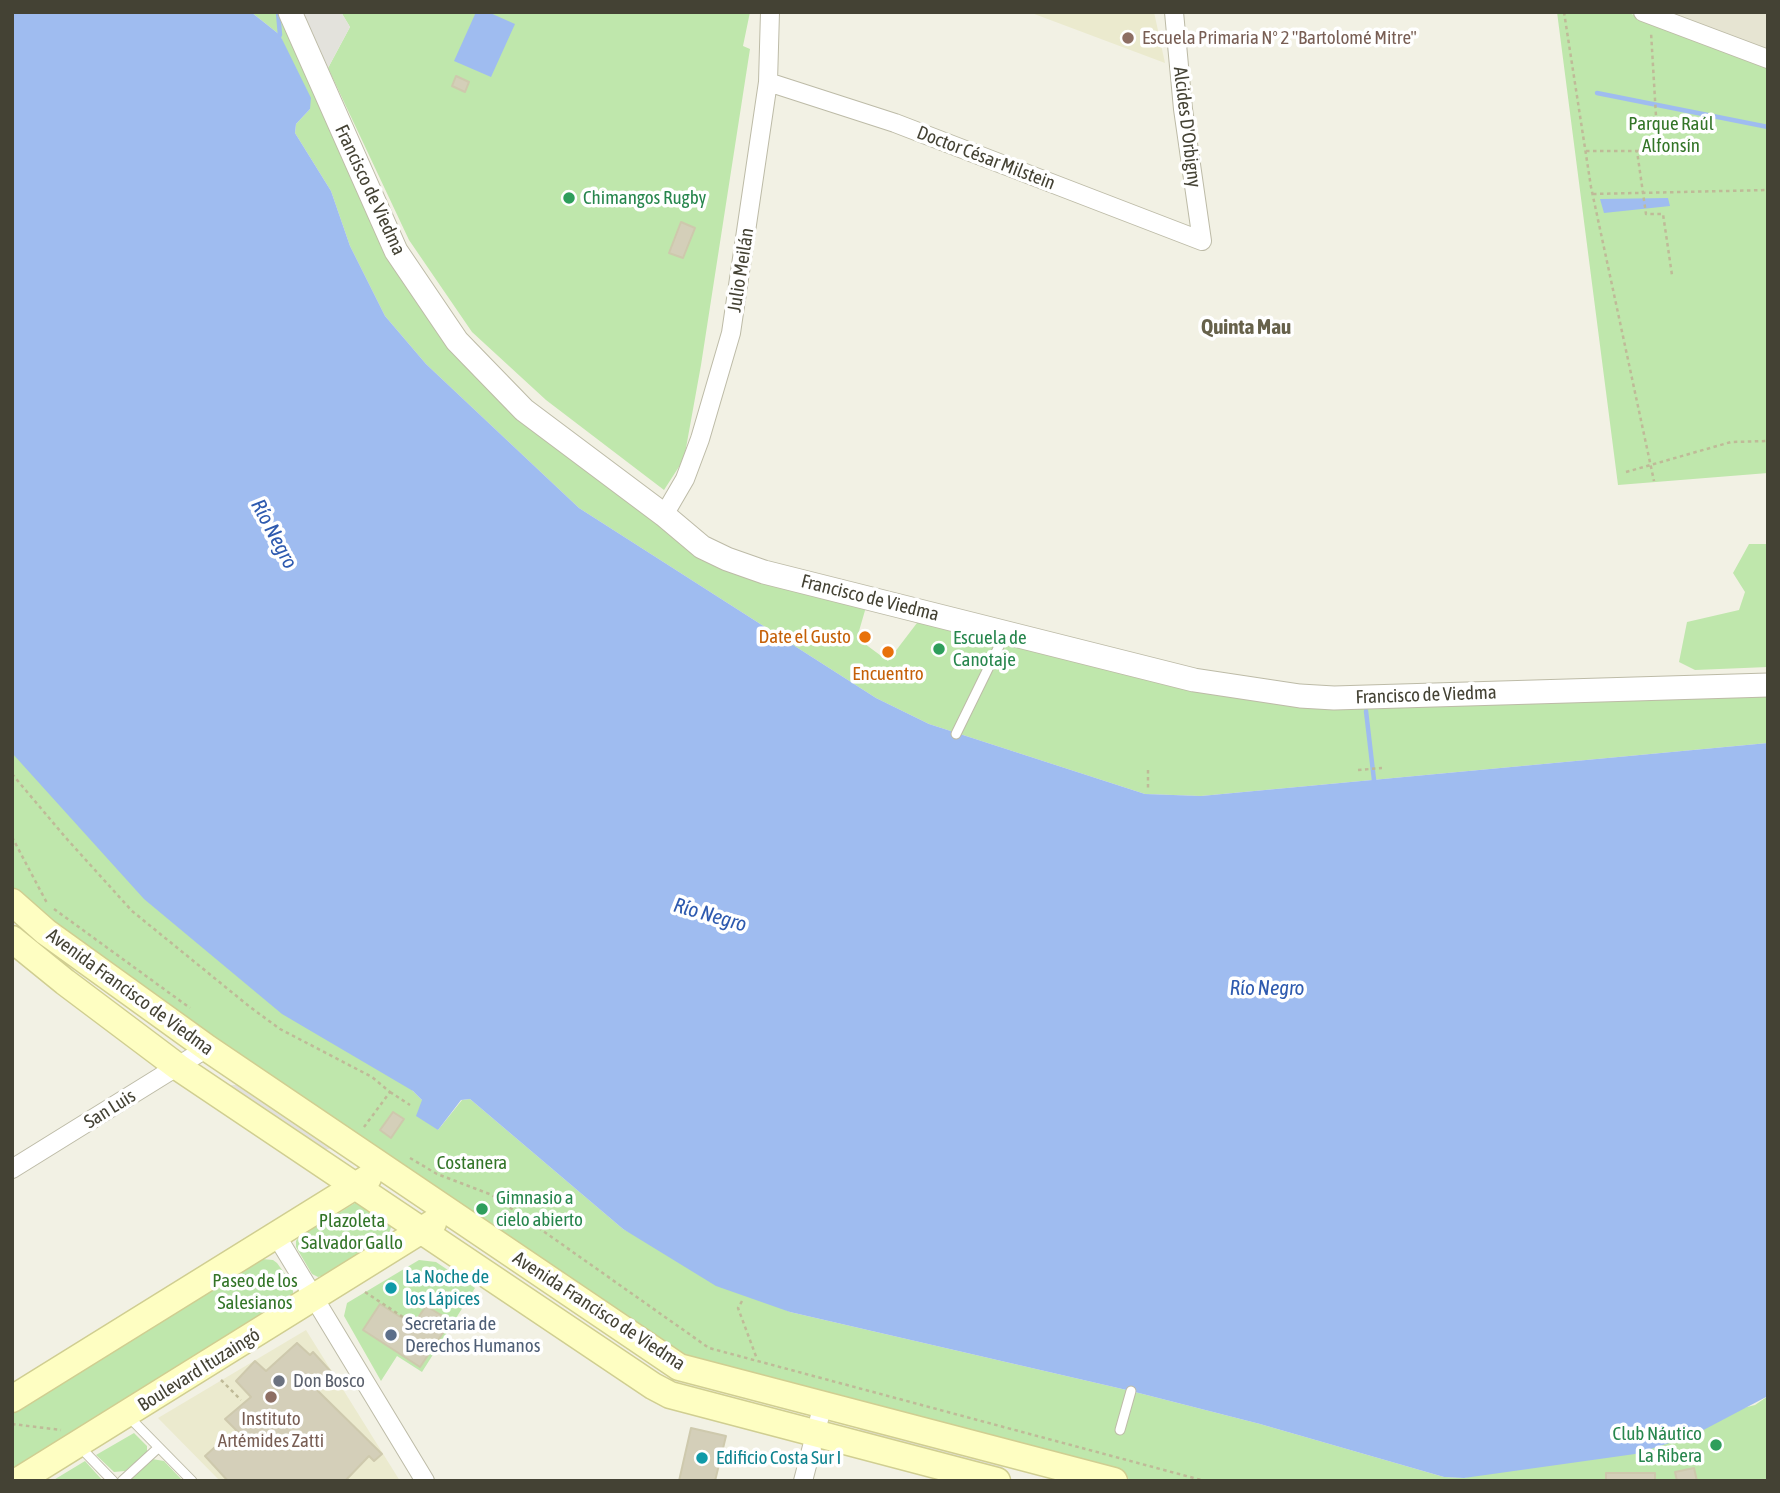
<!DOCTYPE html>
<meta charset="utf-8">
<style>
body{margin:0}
#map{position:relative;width:1780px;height:1493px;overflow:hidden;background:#f2f1e4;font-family:"Asap Condensed",sans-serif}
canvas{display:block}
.frame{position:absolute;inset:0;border:14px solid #444234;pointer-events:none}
</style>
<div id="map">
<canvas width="1780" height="1493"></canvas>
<div class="frame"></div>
</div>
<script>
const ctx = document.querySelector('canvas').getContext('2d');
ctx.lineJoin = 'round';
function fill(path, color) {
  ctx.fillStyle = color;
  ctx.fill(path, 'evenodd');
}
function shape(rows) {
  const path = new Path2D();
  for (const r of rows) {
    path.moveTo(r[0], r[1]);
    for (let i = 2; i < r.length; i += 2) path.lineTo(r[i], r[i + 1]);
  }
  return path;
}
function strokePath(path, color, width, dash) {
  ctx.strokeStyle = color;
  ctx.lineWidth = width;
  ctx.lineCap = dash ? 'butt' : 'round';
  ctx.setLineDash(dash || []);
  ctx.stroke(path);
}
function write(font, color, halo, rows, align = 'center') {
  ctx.font = font + ' "Asap Condensed",sans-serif';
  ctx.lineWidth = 7;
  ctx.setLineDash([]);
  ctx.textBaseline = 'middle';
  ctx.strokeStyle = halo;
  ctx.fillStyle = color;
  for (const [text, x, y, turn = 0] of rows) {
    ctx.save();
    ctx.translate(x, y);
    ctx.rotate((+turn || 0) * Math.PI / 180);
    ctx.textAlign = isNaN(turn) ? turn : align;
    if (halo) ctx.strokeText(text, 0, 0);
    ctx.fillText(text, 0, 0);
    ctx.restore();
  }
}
const residential = shape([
 [1643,12,1768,12,1768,59]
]);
const education = shape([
 [1029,12,1154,12,1165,63],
 [306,1330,400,1481,220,1481,158,1418]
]);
const green = shape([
 [251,12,280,12,449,346,701,558,866,607,857,638,888,661,920,619,1192,688,1768,694,1768,743,1201,796,1145,794,929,724,876,698,579,508,426,364,385,316,350,246,331,191,295,133,296,124,310,109,280,35],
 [341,12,750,12,743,46,750,49,701,365,684,459,664,490,546,400,472,332,409,240,328,68,350,27],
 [1557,12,1626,12,1768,65,1768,473,1618,485],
 [1749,544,1768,544,1768,667,1695,670,1679,662,1687,622,1739,610,1745,592,1733,573],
 [12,692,413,1091,422,1100,438,1130,462,1100,470,1099,623,1229,790,1312,1131,1391,1260,1424,1444,1477,1464,1478,1755,1405,1768,1396,1768,1481,1137,1481,681,1361,454,1209,12,894],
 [355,1203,361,1203,388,1221,391,1227,388,1237,325,1275,318,1277,312,1274,296,1247,296,1241,299,1237],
 [262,1259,273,1260,277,1263,291,1282,293,1288,293,1295,288,1301,12,1469,12,1414],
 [419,1260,436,1262,475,1288,422,1372,397,1356,381,1381,344,1316,347,1303],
 [134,1433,147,1446,147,1453,125,1471,114,1472,96,1455],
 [152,1459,164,1461,183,1481,130,1481,130,1478],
 [85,1461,103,1481,52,1481]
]);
const parking = shape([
 [303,12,341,12,350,27,328,68],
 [216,1085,241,1085,335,1148,314,1151],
 [866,1426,996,1458,1011,1478,848,1436]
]);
const water = shape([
 [12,12,251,12,280,35,311,98,310,109,296,124,295,133,331,191,350,246,385,316,426,364,579,508,876,698,929,724,1145,794,1201,796,1768,743,1768,1396,1694,1435,1635,1454,1464,1478,1444,1477,1260,1424,1131,1391,790,1312,716,1286,623,1229,470,1099,461,1100,438,1130,416,1116,422,1100,413,1091,282,1014,144,899,12,753],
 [476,12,488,12,515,24,491,77,454,61],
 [1668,198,1670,206,1604,213,1600,199]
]);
const stream = shape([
 [278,12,280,35],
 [1597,93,1768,127],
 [1366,711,1374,780]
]);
const building = shape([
 [456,76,469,82,465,92,452,86,456,76],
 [681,222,695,228,683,258,669,253,681,222],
 [393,1112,404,1119,391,1138,380,1130,393,1112],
 [380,1304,413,1325,426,1306,451,1321,420,1367,363,1330,380,1304],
 [297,1343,310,1355,313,1352,334,1375,318,1391,382,1454,374,1461,369,1456,345,1481,228,1481,205,1456,224,1439,236,1451,247,1441,225,1419,251,1397,236,1381,255,1361,266,1371,297,1343],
 [691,1428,726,1436,715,1481,679,1481,691,1428],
 [1694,1468,1697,1481,1677,1481,1675,1472,1694,1468],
 [1606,1473,1655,1473,1655,1481,1606,1481,1606,1473]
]);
const path = shape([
 [1564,12,1591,187,1654,481],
 [1586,151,1637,151,1646,214,1663,214,1672,275],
 [1637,151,1658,150,1651,32],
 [1593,194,1768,190],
 [1626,472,1731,442,1768,441],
 [1148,770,1148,789],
 [1358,770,1382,768],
 [12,774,66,838,132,911,250,1007,280,1029,372,1077,390,1092,364,1127],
 [12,837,48,905],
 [54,909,190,1008],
 [390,1092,410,1105],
 [410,1158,437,1174,492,1195,709,1348,1205,1481],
 [365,1292,412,1323],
 [742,1301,738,1308,757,1359],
 [221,1380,241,1400],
 [12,1424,61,1430]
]);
const service = shape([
 [956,734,1005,634],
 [128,1416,192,1481],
 [1120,1430,1131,1391],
 [79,1446,113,1481],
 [122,1481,158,1448]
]);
const minor = shape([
 [1643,12,1768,59],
 [768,82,895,123,1202,241,1183,109,1174,12],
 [664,515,685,479,700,439,731,333,768,82,770,12],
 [12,1169,207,1048],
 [276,1235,425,1481],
 [803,1481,823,1404]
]);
const tertiary = shape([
 [290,12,396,251,457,341,524,410,664,515,702,547,727,559,764,572,1194,680,1300,696,1334,698,1768,685]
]);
const secondary = shape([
 [12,902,46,932,207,1048,679,1367,1114,1481],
 [12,939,65,982,178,1067,653,1386,670,1395,997,1481],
 [12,1399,368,1178],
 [18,1481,433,1223]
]);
const markers = [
 [1128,38,7,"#8d6e63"],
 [569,198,7,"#2e9e5b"],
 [865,637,7,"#e8710a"],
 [939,649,7,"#2e9e5b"],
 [888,652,7,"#e8710a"],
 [482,1209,7,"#2e9e5b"],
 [391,1288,7,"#0f9aa8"],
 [391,1335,7,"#5c6f8a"],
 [279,1381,7,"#6b7280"],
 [271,1397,7,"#8d6e63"],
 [1716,1445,7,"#2e9e5b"],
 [702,1458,7,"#0f9aa8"]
];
const educationNames = [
 ["Escuela Primaria N° 2 \"Bartolomé Mitre\"",1142,38],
 ["Instituto",271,1419,"center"],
 ["Artémides Zatti",271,1441,"center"]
];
const parkNames = [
 ["Parque Raúl",1671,124],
 ["Alfonsín",1671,146],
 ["Costanera",472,1163],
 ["Plazoleta",352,1221],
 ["Salvador Gallo",352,1243],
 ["Paseo de los",255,1281],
 ["Salesianos",255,1303]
];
const streetNames = [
 ["Alcides D'Orbigny",1187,127,83],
 ["Doctor César Milstein",986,158,21],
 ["Francisco de Viedma",370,190,65],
 ["Julio Meilán",741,270,-81],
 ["Francisco de Viedma",870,598,14],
 ["Francisco de Viedma",1426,695,-2],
 ["Avenida Francisco de Viedma",130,992,36],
 ["San Luis",110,1109,-32],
 ["Avenida Francisco de Viedma",599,1311,33],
 ["Boulevard Ituzaingó",199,1370,-32]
];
const leisureNames = [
 ["Chimangos Rugby",583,198],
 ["Escuela de",953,638],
 ["Canotaje",953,660],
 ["Gimnasio a",496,1198],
 ["cielo abierto",496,1220],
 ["Club Náutico",1702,1434,"right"],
 ["La Ribera",1702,1456,"right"]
];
const foodNames = [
 ["Date el Gusto",851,637],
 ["Encuentro",888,674,"center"]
];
const cultureNames = [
 ["La Noche de",405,1277],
 ["los Lápices",405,1299],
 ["Edificio Costa Sur I",716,1458]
];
const serviceNames = [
 ["Secretaria de",405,1324],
 ["Derechos Humanos",405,1346]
];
const worshipNames = [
 ["Don Bosco",293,1381]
];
const neighbourhoodNames = [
 ["Quinta Mau",1246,327]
];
const waterNames = [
 ["Río Negro",274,534,62],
 ["Río Negro",710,915,16],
 ["Río Negro",1267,988]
];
fill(residential, '#e6e4d2');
fill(education, '#ebeace');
fill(green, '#bfe7ac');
fill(parking, '#e3e2dc');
fill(water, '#9fbcf0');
strokePath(stream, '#9fbcf0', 4.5);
fill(building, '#d4cfb9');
strokePath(building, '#cec9ad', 2);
strokePath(service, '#bdbba7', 11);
strokePath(minor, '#bdbba7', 20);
strokePath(tertiary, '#bdbba7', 25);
strokePath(secondary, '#d0ce91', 29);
strokePath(path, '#bfba98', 2.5, [3.5, 3.5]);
strokePath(service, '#fff', 9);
strokePath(minor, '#fff', 18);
strokePath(tertiary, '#fff', 23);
strokePath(secondary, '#fefec2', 26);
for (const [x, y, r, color] of markers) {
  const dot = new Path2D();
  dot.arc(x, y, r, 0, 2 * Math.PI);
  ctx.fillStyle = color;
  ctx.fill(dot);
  strokePath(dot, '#fff', 2.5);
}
write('19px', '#785e54', '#fff', educationNames, 'left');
write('19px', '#337528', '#fff', parkNames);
write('19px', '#444234', '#fff', streetNames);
write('19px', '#27864d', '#fff', leisureNames, 'left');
write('19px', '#c56008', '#fff', foodNames, 'right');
write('19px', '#0d838f', '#fff', cultureNames, 'left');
write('19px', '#4e5e75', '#fff', serviceNames, 'left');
write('19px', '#5b616d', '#fff', worshipNames, 'left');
write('bold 21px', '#67624b', '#fff', neighbourhoodNames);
write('italic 21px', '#2e5aaf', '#fff', waterNames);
</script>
